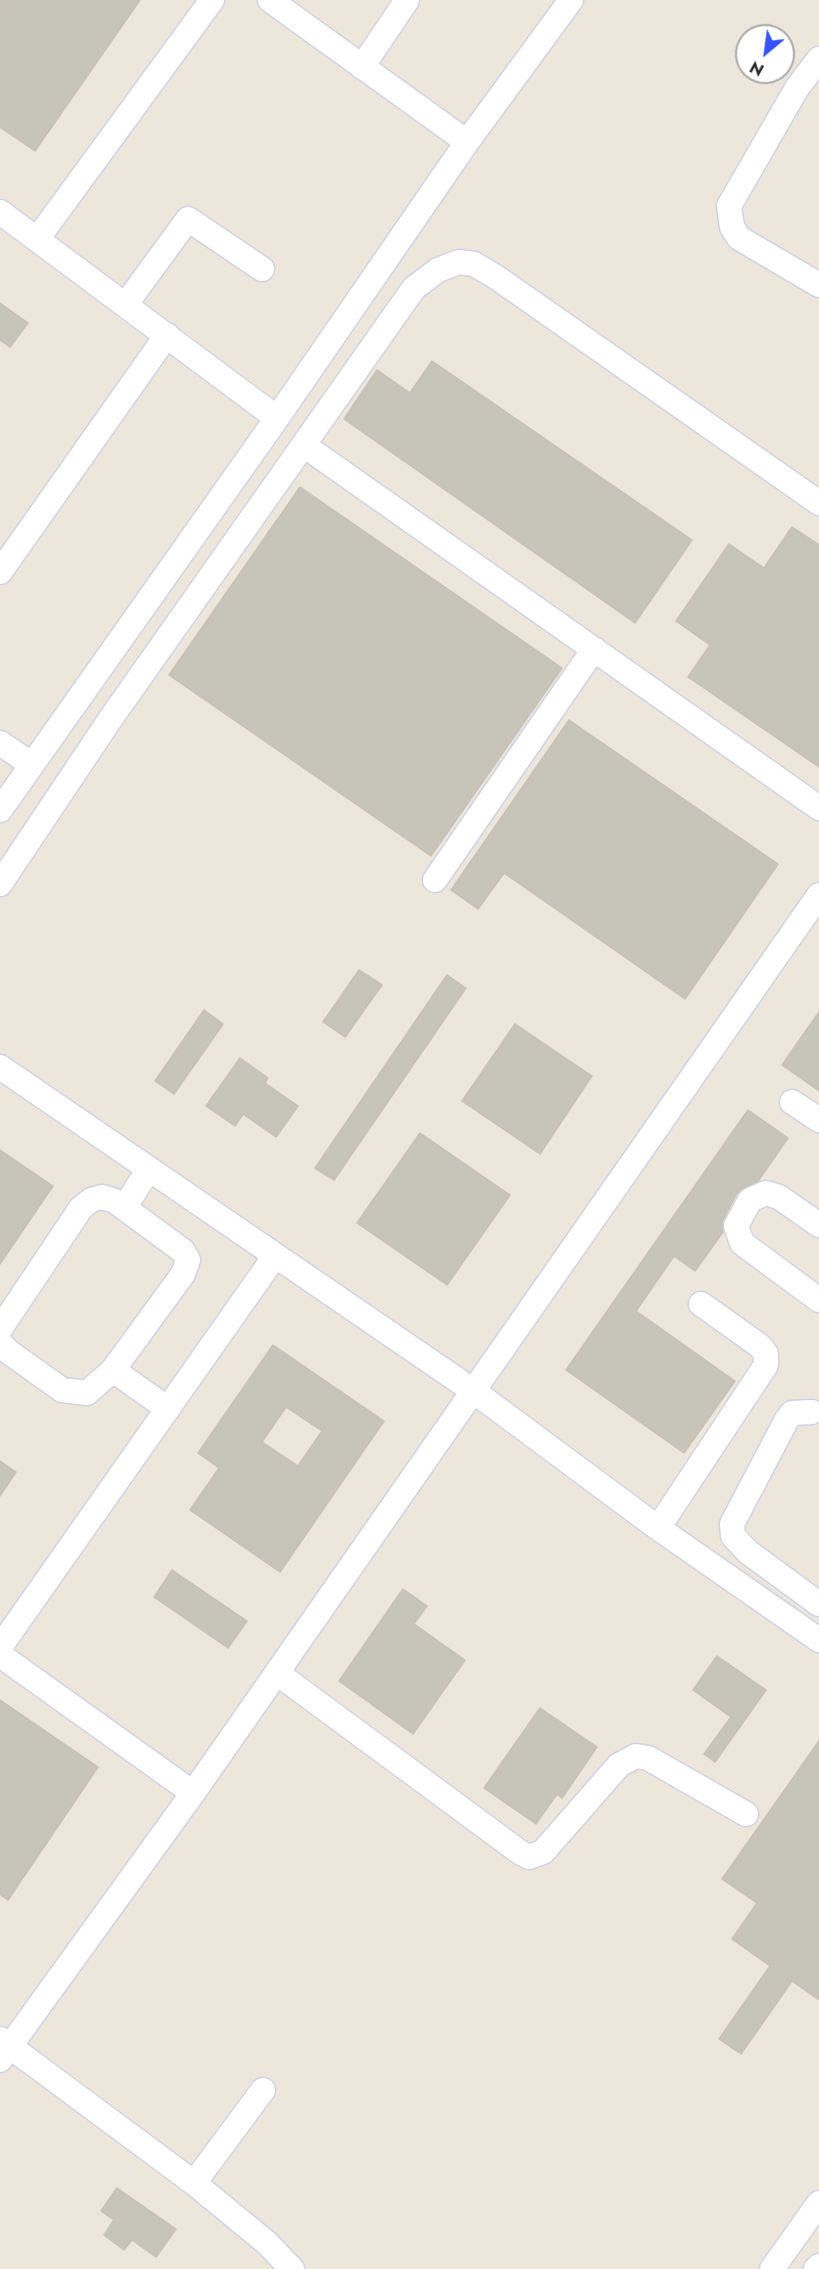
<!DOCTYPE html>
<style>
body{margin:0}
#map{position:relative;width:819px;height:2269px;overflow:hidden;background:#ece6db;font-family:Jost,sans-serif}
canvas{display:block}
.north{position:absolute;left:735px;top:24px;width:60px;height:60px;box-sizing:border-box;background:#fff;border:2px solid #aaa;border-radius:50%;rotate:209deg;font-size:16px;font-weight:700;line-height:24px;text-align:center;color:#2a2a2a}
.north::after{content:'';display:block;margin:auto;width:21px;height:27px;background:#3653ff;clip-path:polygon(50% 0,100% 100%,50% 72%,0 100%)}
</style>
<div id="map">
<canvas width="819" height="2269"></canvas>
<div class="north">N</div>
</div>
<script>
const ctx = document.querySelector('canvas').getContext('2d');
ctx.lineJoin = 'round';
function fill(path, color) {
  ctx.fillStyle = color;
  ctx.fill(path, 'evenodd');
}
function shape(rows) {
  const path = new Path2D();
  for (const r of rows) {
    path.moveTo(r[0], r[1]);
    for (let i = 2; i < r.length; i += 2) path.lineTo(r[i], r[i + 1]);
  }
  return path;
}
function strokePath(path, color, width, dash) {
  ctx.strokeStyle = color;
  ctx.lineWidth = width;
  ctx.lineCap = dash ? 'butt' : 'round';
  ctx.setLineDash(dash || []);
  ctx.stroke(path);
}
const building = shape([
 [0,0,140,0,35,151,0,127,0,0],
 [0,303,28,323,10,347,0,340,0,303],
 [432,361,692,540,635,623,344,419,377,370,410,393,432,361],
 [300,487,562,668,431,856,169,675,300,487],
 [792,527,819,545,819,767,688,677,710,645,676,621,729,544,764,568,792,527],
 [569,720,778,864,685,999,504,873,478,909,451,890,569,720],
 [359,970,382,985,345,1037,323,1022,359,970],
 [447,975,466,988,334,1180,315,1168,447,975],
 [204,1010,223,1024,174,1094,155,1081,204,1010],
 [819,1012,819,1091,782,1065,819,1012],
 [515,1024,592,1076,540,1154,462,1101,515,1024],
 [240,1058,268,1078,265,1083,298,1106,276,1137,243,1114,235,1126,206,1106,240,1058],
 [748,1110,788,1138,758,1181,737,1193,723,1220,723,1232,695,1271,674,1256,636,1311,735,1381,684,1453,566,1370,748,1110],
 [420,1133,510,1195,447,1285,357,1223,420,1133],
 [0,1150,53,1186,0,1264,0,1150],
 [273,1345,384,1421,280,1572,190,1510,219,1468,198,1453,273,1345],
 [286,1407,322,1431,298,1466,262,1442,286,1407],
 [0,1461,16,1472,0,1496,0,1461],
 [172,1570,247,1621,228,1648,154,1597,172,1570],
 [403,1589,427,1606,414,1624,465,1660,413,1734,339,1681,403,1589],
 [717,1656,766,1690,715,1762,704,1754,731,1717,693,1690,717,1656],
 [0,1700,98,1767,8,1900,0,1894,0,1700],
 [540,1708,597,1747,562,1798,557,1794,536,1824,484,1788,540,1708],
 [819,1741,819,2000,792,1981,741,2054,719,2039,770,1966,732,1939,757,1903,722,1879,819,1741],
 [117,2188,176,2229,156,2257,132,2240,124,2250,104,2235,114,2220,101,2211,117,2188]
]);
const minor = shape([
 [270,0,467,142],
 [819,59,797,88,729,206,732,227,739,238,819,285],
 [362,67,407,0],
 [0,212,277,418],
 [38,238,212,0],
 [126,304,188,219,262,269],
 [305,446,819,808],
 [0,572,167,335],
 [0,743,31,764],
 [0,810,277,418,467,142,571,0],
 [435,880,594,649],
 [0,884,109,721,414,288,438,270,459,262,474,264,496,277,819,503],
 [0,1067,472,1390,658,1528,819,1640],
 [792,1102,819,1120],
 [124,1208,149,1169],
 [819,1225,779,1197,766,1193,750,1200,736,1226,742,1243,819,1300],
 [0,1329,81,1208,91,1200,102,1197,115,1201,183,1251,188,1260,183,1274,113,1370,87,1393,62,1390,9,1352,0,1343],
 [113,1370,168,1409],
 [812,1412,792,1413,786,1421,732,1524,733,1536,748,1552,819,1604],
 [658,1528,766,1365,766,1354,760,1346,701,1304],
 [0,1647,275,1256],
 [0,1655,193,1793],
 [277,1673,521,1853,529,1857,543,1852,619,1765,636,1756,648,1758,746,1814],
 [0,2039,194,2183,267,2243,292,2269],
 [0,2060,193,1793,819,895],
 [194,2183,263,2090],
 [772,2269,819,2203],
 [816,2269,819,2266]
]);
fill(building, '#c7c4ba');
strokePath(building, '#c8c2b5', 1.5);
strokePath(minor, '#d0d3e3', 27);
strokePath(minor, '#fff', 24);
</script>
